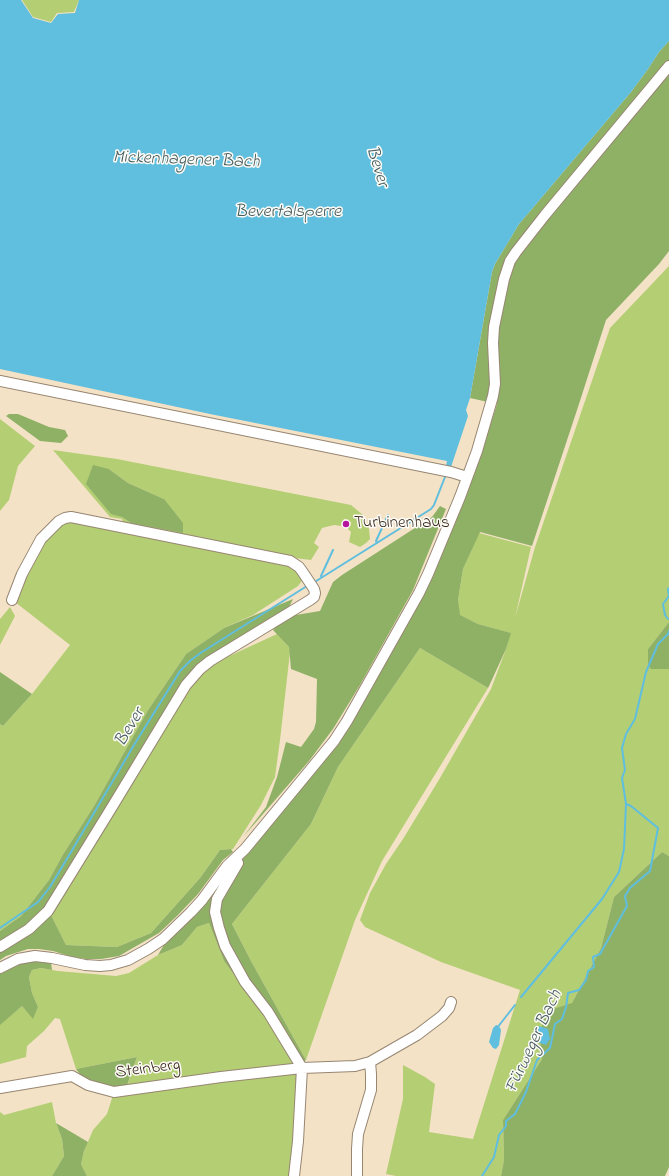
<!DOCTYPE html>
<meta charset="utf-8">
<style>
body{margin:0}
canvas{display:block;background:#f3e2c6}
</style>
<canvas width="669" height="1176"></canvas>
<script>
const ctx = document.querySelector('canvas').getContext('2d');
ctx.lineJoin = 'round';
function fill(path, color) {
  ctx.fillStyle = color;
  ctx.fill(path, 'evenodd');
}
function shape(rows) {
  const path = new Path2D();
  for (const r of rows) {
    path.moveTo(r[0], r[1]);
    for (let i = 2; i < r.length; i += 2) path.lineTo(r[i], r[i + 1]);
  }
  return path;
}
function strokePath(path, color, width, dash) {
  ctx.strokeStyle = color;
  ctx.lineWidth = width;
  ctx.lineCap = dash ? 'butt' : 'round';
  ctx.setLineDash(dash || []);
  ctx.stroke(path);
}
function write(font, color, halo, rows, align = 'center') {
  ctx.font = font + ' "Indie Flower",sans-serif';
  ctx.lineWidth = 3;
  ctx.setLineDash([]);
  ctx.textBaseline = 'middle';
  ctx.strokeStyle = halo;
  ctx.fillStyle = color;
  for (const [text, x, y, turn = 0] of rows) {
    ctx.save();
    ctx.translate(x, y);
    ctx.rotate((+turn || 0) * Math.PI / 180);
    ctx.textAlign = isNaN(turn) ? turn : align;
    if (halo) ctx.strokeText(text, 0, 0);
    ctx.fillText(text, 0, 0);
    ctx.restore();
  }
}
const green = shape([
 [22,0,79,0,74,12,57,13,51,22,33,17],
 [669,266,669,622,648,649,648,666,651,669,669,669,669,856,662,852,614,897,601,948,572,1003,540,1041,542,1059,503,1120,504,1160,501,1176,396,1176,386,1174,403,1099,403,1065,425,1077,435,1084,429,1132,473,1139,520,990,441,962,365,927,360,920,370,893,386,864,403,839,440,778,491,689,506,649,510,633,478,624,459,615,458,600,463,569,479,533,531,547,515,618,535,547,610,328],
 [0,419,35,446,18,466,9,500,0,511],
 [53,450,117,459,351,505,363,515,369,529,370,539,366,543,360,547,349,542,351,532,348,529,351,522,344,519,341,526,334,525,322,528,314,543,319,547,311,560,295,558,201,538,123,523,122,519,110,517],
 [109,469,128,483,164,499,131,523,122,517],
 [66,520,286,562,304,578,298,586,253,615,224,628,186,654,148,710,94,806,62,856,49,880,21,916,0,931,0,724,3,726,32,694,70,645,15,602,39,545],
 [10,607,15,616,0,645,0,619],
 [277,634,289,647,290,652,280,740,275,777,261,805,233,849,220,850,200,878,151,933,117,947,66,945,49,911,190,688,203,672,212,664],
 [420,648,488,688,382,861,355,920,306,1060,251,961,232,924,311,824,338,767],
 [209,923,224,961,263,1014,295,1064,127,1086,137,1057,76,1069,60,1019,55,1018,44,1031,27,1046,26,1057,0,1064,0,1024,22,1006,33,1018,38,1007,32,993,29,977,32,970,41,968,58,971,116,976,129,973,158,955,182,945,197,927],
 [295,1073,298,1076,295,1124,290,1176,87,1176,81,1164,84,1151,93,1130,107,1114,113,1095],
 [52,1102,56,1123,62,1139,64,1156,52,1176,0,1176,0,1112,4,1115]
]);
const forest = shape([
 [669,41,669,251,659,264,606,320,578,407,532,546,480,532,463,569,458,600,460,615,478,624,511,633,506,649,490,684,488,688,420,648,338,767,311,824,232,924,251,961,306,1060,303,1062,245,974,219,922,219,900,244,857,285,809,327,754,348,730,427,586,457,518,484,445,497,404,470,398,492,272,495,264,519,224,531,210,631,92,648,69,659,52],
 [9,414,18,414,49,427,65,430,68,436,61,443,40,441,6,416],
 [93,465,109,469,128,483,164,499,183,523,183,533,131,523,122,517,111,514,86,484],
 [440,506,446,509,413,590,360,685,333,729,309,761,243,837,266,807,277,777,286,742,301,747,314,729,316,722,317,679,291,669,289,647,273,630,283,618,200,669,49,911,66,945,117,947,151,933,200,878,220,850,231,849,233,852,223,860,198,894,177,916,159,933,119,956,101,959,86,959,72,957,53,951,39,949,28,949,6,956,0,960,0,931,21,916,49,880,62,856,94,806,148,710,186,654,224,628,293,599,284,617,320,611,333,582,342,575,432,517],
 [669,622,669,669,651,669,648,666,648,649],
 [0,672,32,694,3,726,0,724],
 [662,852,669,856,669,1167,665,1176,501,1176,504,1160,503,1120,542,1059,540,1041,544,1012,572,1003,601,948,614,897],
 [229,871,212,910,264,1011,263,1014,224,961,209,923,197,927,182,945,158,955,165,943,194,916],
 [28,961,40,961,51,962,52,970,41,968,32,970,29,977,32,993,38,1007,33,1019,22,1006,0,1025,0,974,8,969],
 [137,1057,125,1091,88,1085,76,1069],
 [56,1123,88,1142,84,1151,81,1164,87,1176,52,1176,64,1156,62,1139]
]);
const water = shape([
 [0,0,21,0,33,18,51,23,58,14,75,13,79,0,669,0,669,41,659,52,648,69,631,92,531,210,519,224,495,264,492,272,470,398,466,410,468,416,451,467,446,466,447,461,210,414,0,369],
 [496,1025,499,1026,501,1030,499,1045,496,1049,493,1048,489,1042,493,1028],
 [539,1026,548,1029,550,1039,546,1045,534,1041,533,1035]
]);
const stream = shape([
 [377,543,376,541,388,515],
 [321,576,333,550],
 [313,583,431,509,434,505,445,477],
 [669,588,668,589,669,596],
 [668,619,665,615,663,604,669,596],
 [0,928,38,902,50,887,71,852,134,745,180,671,191,660,202,652,307,586],
 [521,997,602,899,619,872,624,849,626,804],
 [497,1028,515,1005],
 [482,1176,494,1157,499,1135,506,1126,506,1121,515,1114,526,1092,537,1060,550,1048,555,1024,562,1019,566,1007,568,993,579,990,586,980,588,971,594,967,593,957,600,954,627,906,625,896,630,888,650,871,658,828,631,806,626,804,622,778,625,770,622,748,626,734,635,719,646,672,658,644,668,634,669,631]
]);
const minor = shape([
 [0,381,451,472,467,477],
 [236,858,238,863,217,899,215,912,219,928,225,946,245,982,268,1012,302,1068,298,1141,294,1176],
 [0,947,29,929,48,911,112,807,186,685,200,669,210,661,310,600,314,597,315,593,314,589,302,571,299,567,290,561,71,517,65,518,59,521,41,539,22,574,12,600],
 [0,968,18,959,35,956,52,958,85,965,100,966,111,965,128,960,148,949,163,939,191,912,202,900,227,866,245,849,334,741,347,721,419,593,428,574,460,497,477,451,493,396,495,384,493,343,494,327,504,279,510,261,516,252,545,215,669,66],
 [0,1088,72,1076,88,1085,114,1092,221,1077,302,1068,355,1066,370,1062,417,1035,442,1016,449,1008,451,1002],
 [357,1176,357,1149,358,1134,371,1090,371,1074,370,1062]
]);
const markers = [
 [346,524,4,"#b5179e"]
];
const poiNames = [
 ["Turbinenhaus",354,524]
];
const streetNames = [
 ["Steinberg",148,1070,-7]
];
const waterNames = [
 ["Mickenhagener Bach",186,161,2],
 ["Bever",376,167,73],
 ["Bevertalsperre",288,213],
 ["Bever",131,728,-59],
 ["Fürweger Bach",535,1042,-65]
];
fill(green, '#b4ce74');
fill(forest, '#8fb166');
fill(water, '#60bede');
strokePath(stream, '#60bede', 2);
strokePath(minor, '#978672', 12);
strokePath(minor, '#fff', 10);
for (const [x, y, r, color] of markers) {
  const dot = new Path2D();
  dot.arc(x, y, r, 0, 2 * Math.PI);
  ctx.fillStyle = color;
  ctx.fill(dot);
  strokePath(dot, '#fdfcf7', 1.5);
}
write('17px', '#3b2a1e', '#fdfcf7', poiNames, 'left');
write('17px', '#3b2a1e', '#fdfcf7', streetNames);
write('italic 18px', '#485e61', '#fdfcf7', waterNames);
</script>
